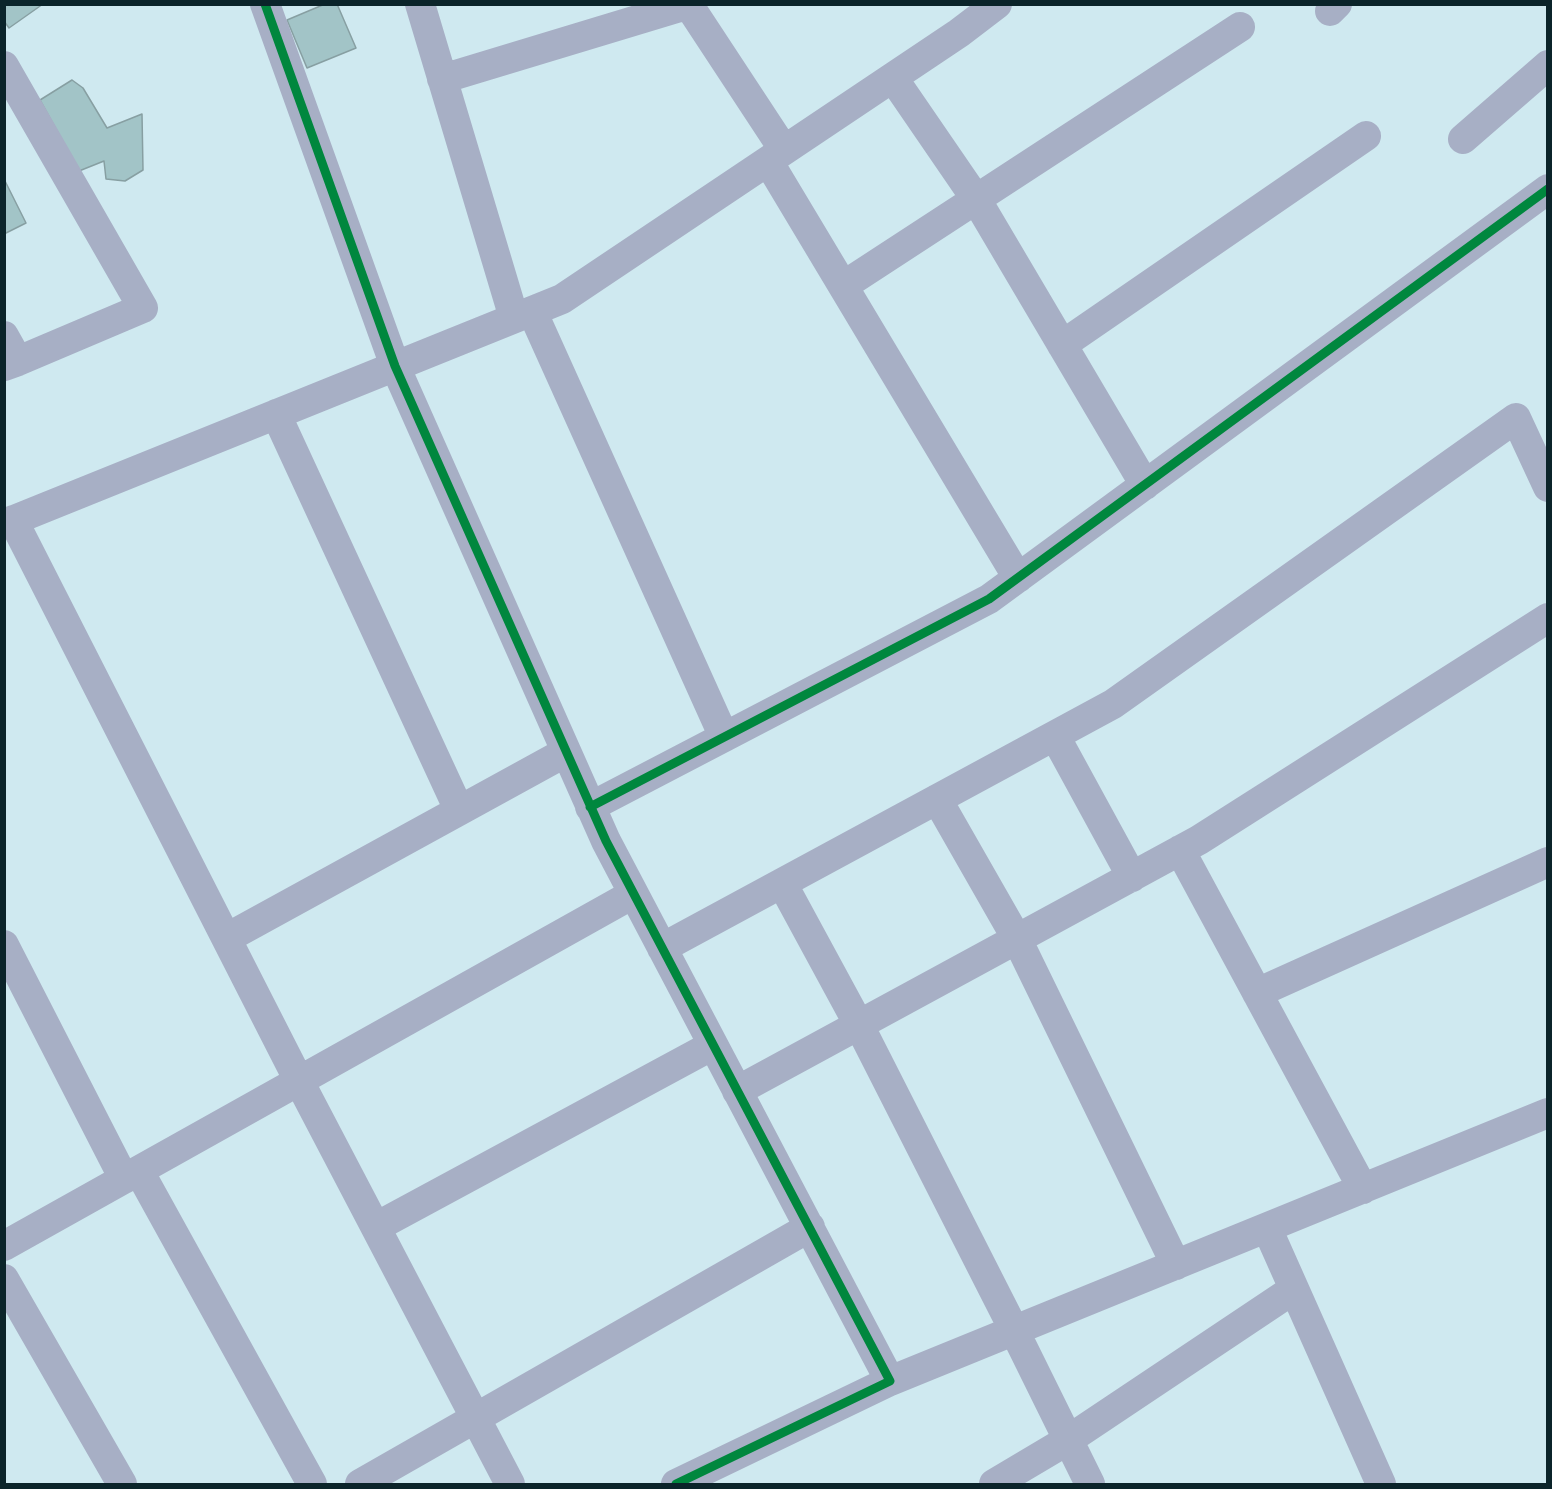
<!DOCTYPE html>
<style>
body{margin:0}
#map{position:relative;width:1552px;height:1489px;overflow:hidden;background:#cfe9f0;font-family:"Sofia Sans Condensed",sans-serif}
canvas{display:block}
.frame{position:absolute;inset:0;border:6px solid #0b242a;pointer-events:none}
</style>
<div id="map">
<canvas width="1552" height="1489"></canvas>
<div class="frame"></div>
</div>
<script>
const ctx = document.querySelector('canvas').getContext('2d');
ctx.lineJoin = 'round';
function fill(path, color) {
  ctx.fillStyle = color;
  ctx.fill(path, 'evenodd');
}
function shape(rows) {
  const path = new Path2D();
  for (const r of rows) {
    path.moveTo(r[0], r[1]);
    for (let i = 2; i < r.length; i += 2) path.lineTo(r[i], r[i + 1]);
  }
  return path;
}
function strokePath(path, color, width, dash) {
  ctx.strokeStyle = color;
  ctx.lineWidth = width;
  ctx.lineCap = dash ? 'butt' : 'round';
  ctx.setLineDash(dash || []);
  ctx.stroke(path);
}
const building = shape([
 [4,4,43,4,9,28,4,21,4,4],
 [325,4,337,4,356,48,307,68,287,20,325,4],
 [72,80,83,88,107,128,142,114,143,170,125,181,106,179,104,161,79,171,40,100,72,80],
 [4,179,26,223,4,234,4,179]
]);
const minor = shape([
 [265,4,395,366,606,841,890,1381,676,1484],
 [420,4,514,318],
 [688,4,784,150],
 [1330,11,1337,4],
 [4,66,143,308,18,361],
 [893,78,976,199,1145,485],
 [442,79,690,4],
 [1463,139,1548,65],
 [768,161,1018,578],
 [843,286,1240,27],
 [532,311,724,737],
 [4,336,18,361,4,366],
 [1062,345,1366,136],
 [276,414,459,810],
 [13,520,299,1081,510,1484],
 [4,524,562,299,959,33,997,4],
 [1055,736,1132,877],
 [937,799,1017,939,1176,1265],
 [590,807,989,599,1548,189],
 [1180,850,1363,1189],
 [782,883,859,1025,1014,1330,1090,1484],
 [227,938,566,752],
 [4,945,124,1179],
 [662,948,1113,704,1516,418,1548,487],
 [1257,993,1548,862],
 [737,1091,1199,840,1548,618],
 [139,1171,312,1484],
 [376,1227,713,1045],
 [1267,1228,1381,1484],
 [4,1246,633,894],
 [4,1279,122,1484],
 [890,1381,1548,1113],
 [360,1484,810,1227],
 [994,1484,1068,1440,1294,1289]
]);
const cycleway = shape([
 [265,4,395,366,606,841,890,1381,676,1484],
 [590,807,989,599,1548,189]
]);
fill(building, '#a2c4c7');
strokePath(building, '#879fa2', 1.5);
strokePath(minor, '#a7afc5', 30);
strokePath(cycleway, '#00873e', 9);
</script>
